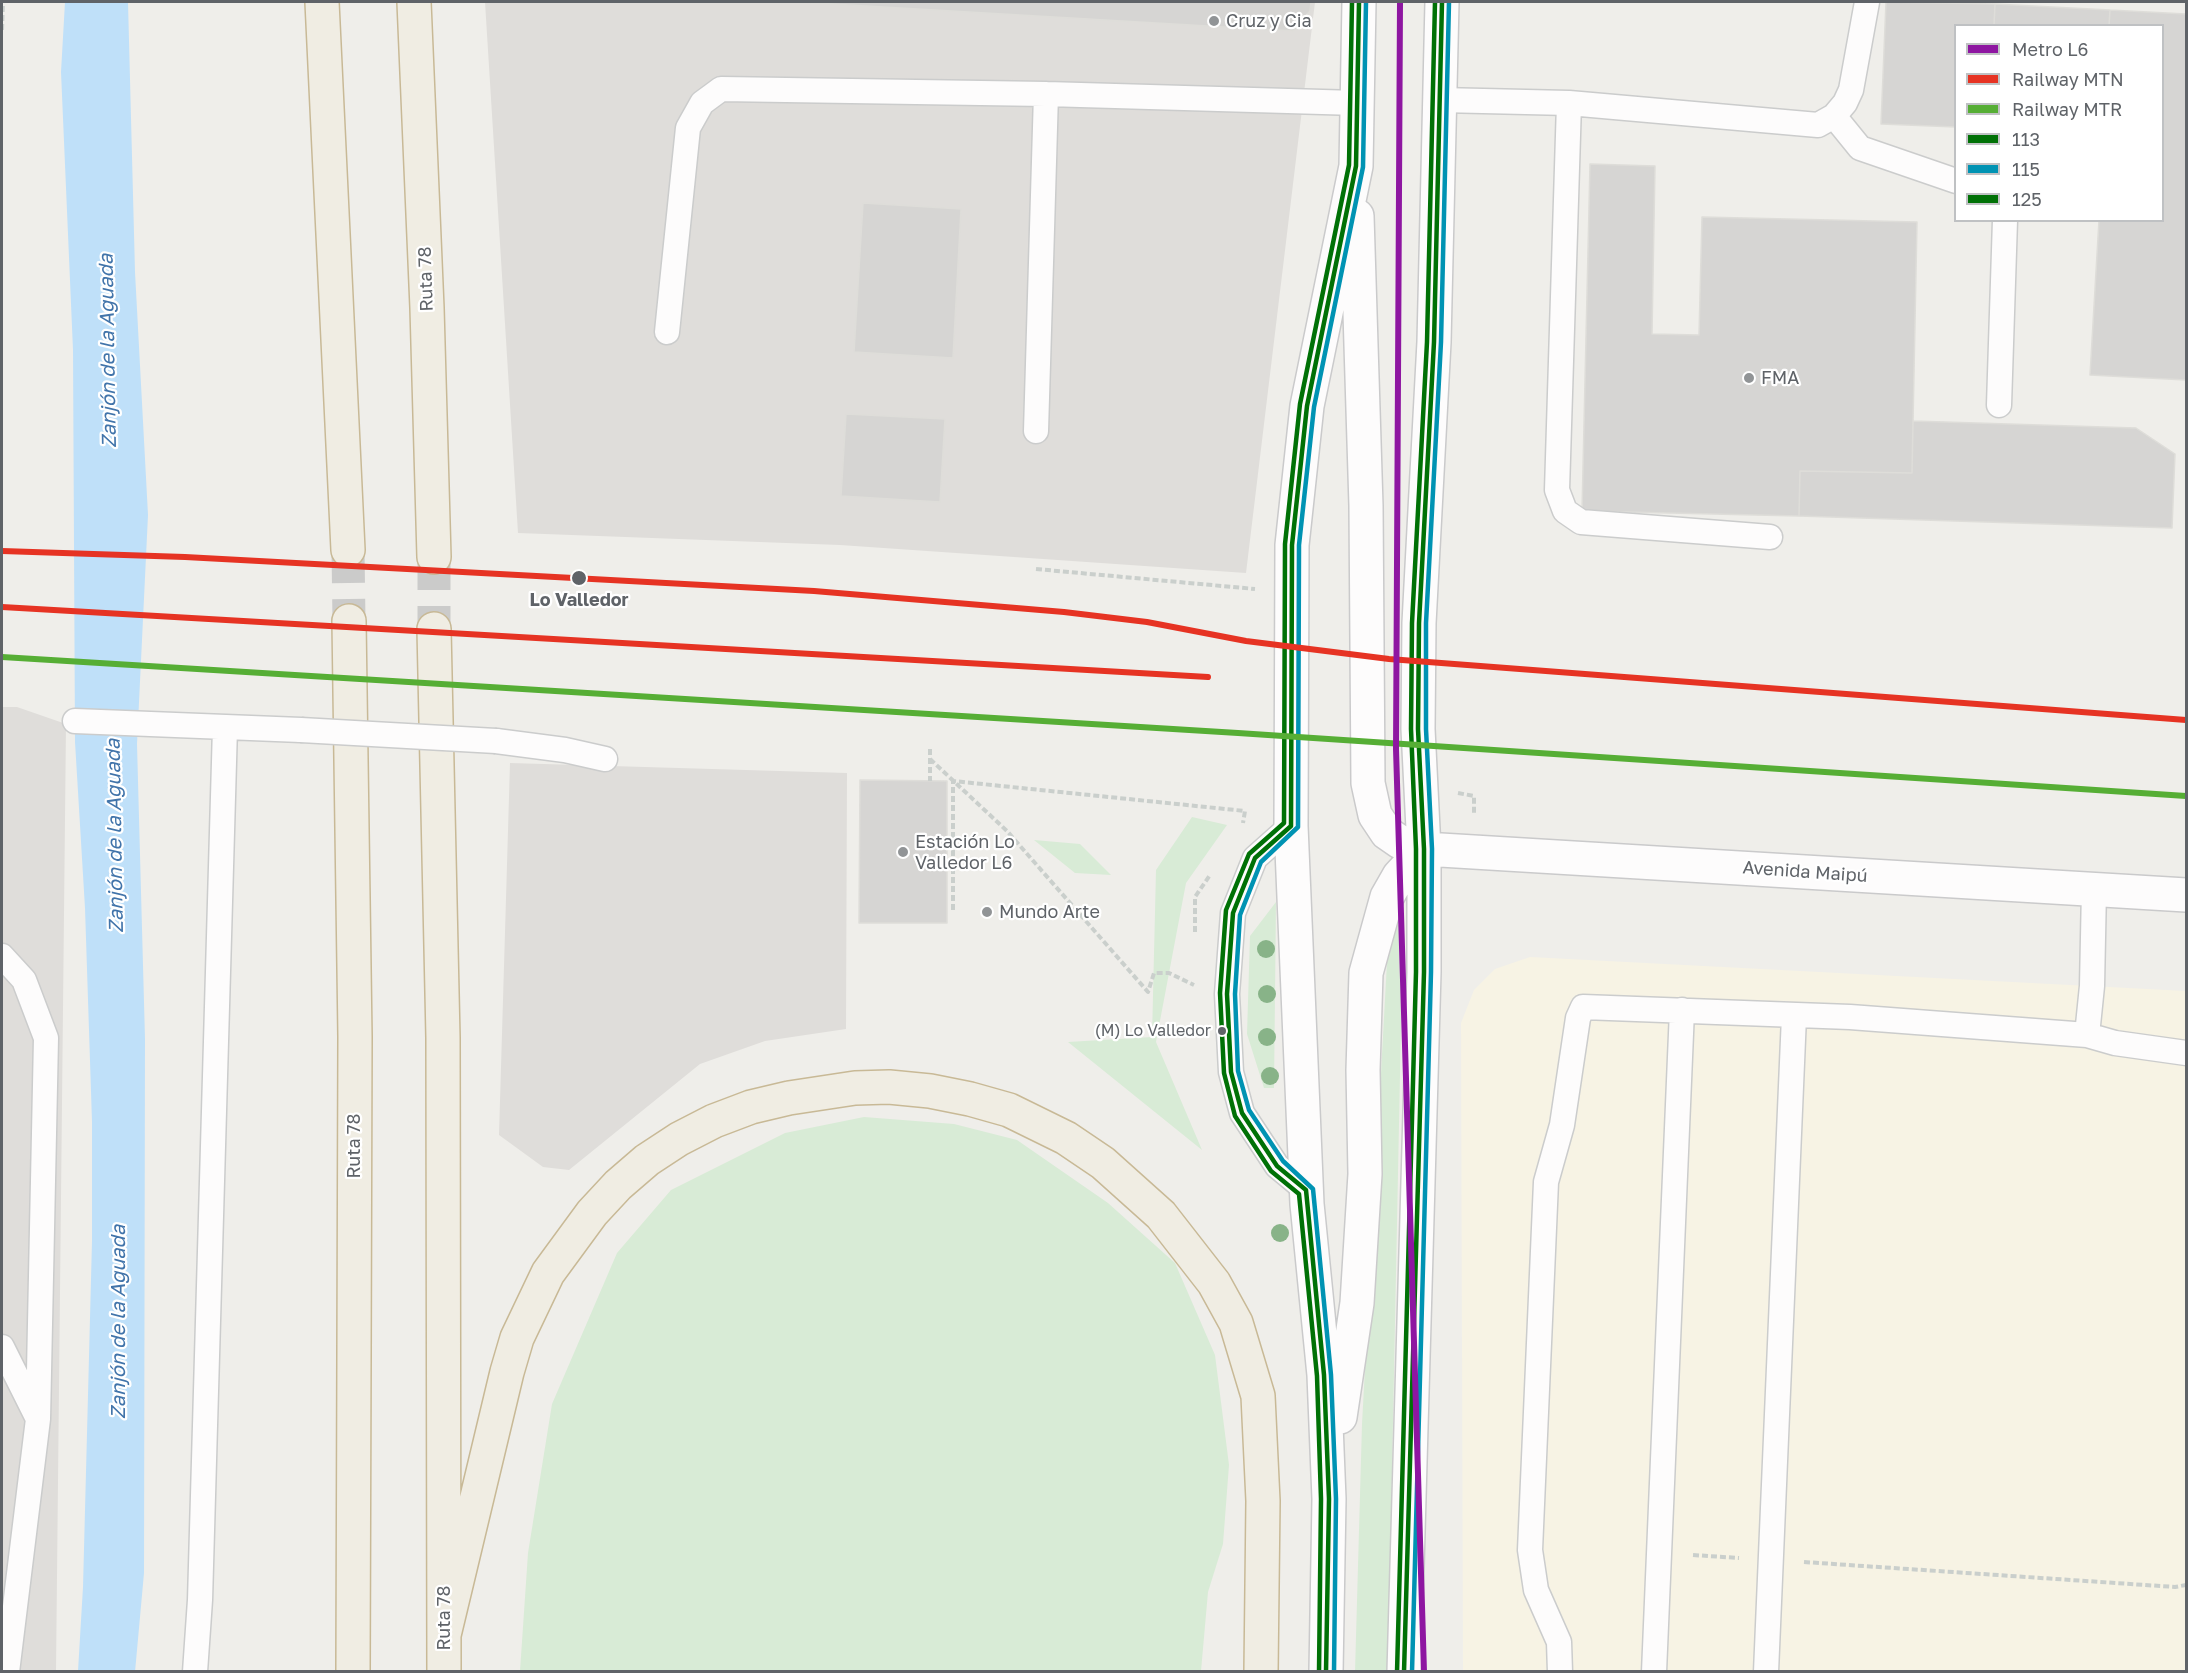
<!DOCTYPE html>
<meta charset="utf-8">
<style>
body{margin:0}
#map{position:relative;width:2188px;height:1673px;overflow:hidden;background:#efeeea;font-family:"Golos Text",sans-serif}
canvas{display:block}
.frame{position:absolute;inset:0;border:3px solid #5f6368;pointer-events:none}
.legend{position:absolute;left:1954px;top:24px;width:210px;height:198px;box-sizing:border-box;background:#fff;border:2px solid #bfc1c3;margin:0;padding:8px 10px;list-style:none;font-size:18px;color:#5f6368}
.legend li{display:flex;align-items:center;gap:12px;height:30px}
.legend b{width:30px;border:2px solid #bfc1c3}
</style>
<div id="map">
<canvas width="2188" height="1673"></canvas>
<div class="frame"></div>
<ul class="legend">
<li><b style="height:8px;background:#8e16a1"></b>Metro L6</li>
<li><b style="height:8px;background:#e63323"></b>Railway MTN</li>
<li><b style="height:8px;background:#56ae35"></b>Railway MTR</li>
<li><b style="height:8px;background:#007106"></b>113</li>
<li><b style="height:8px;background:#0093b3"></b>115</li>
<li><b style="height:8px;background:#007106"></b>125</li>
</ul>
</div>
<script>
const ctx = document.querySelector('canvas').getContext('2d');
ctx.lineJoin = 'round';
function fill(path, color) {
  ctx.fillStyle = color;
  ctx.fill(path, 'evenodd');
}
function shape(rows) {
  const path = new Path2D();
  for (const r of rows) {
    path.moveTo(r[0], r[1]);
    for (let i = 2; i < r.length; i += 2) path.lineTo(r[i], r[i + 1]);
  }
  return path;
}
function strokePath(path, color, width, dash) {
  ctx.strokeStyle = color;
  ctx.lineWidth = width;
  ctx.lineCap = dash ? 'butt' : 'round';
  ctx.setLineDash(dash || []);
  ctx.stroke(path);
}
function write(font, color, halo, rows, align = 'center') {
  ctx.font = font + ' "Golos Text",sans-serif';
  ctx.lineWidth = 4.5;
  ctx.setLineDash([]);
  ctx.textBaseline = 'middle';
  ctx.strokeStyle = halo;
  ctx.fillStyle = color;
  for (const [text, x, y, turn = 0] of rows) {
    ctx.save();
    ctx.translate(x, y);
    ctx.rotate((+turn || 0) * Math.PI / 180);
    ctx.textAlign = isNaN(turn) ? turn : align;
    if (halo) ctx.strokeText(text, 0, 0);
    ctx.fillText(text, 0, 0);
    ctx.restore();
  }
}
const commercial = shape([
 [1530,957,2186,991,2186,1671,1463,1671,1461,1023,1474,990,1495,969]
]);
const industrial = shape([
 [485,2,1315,2,1246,573,840,545,518,533],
 [2,707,17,707,66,724,56,1671,2,1671],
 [510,763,847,773,846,1029,765,1041,700,1064,569,1170,543,1167,499,1135]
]);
const green = shape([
 [1192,817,1227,825,1186,883,1156,1042,1202,1150,1068,1042,1152,1037,1156,870],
 [1034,840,1080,844,1111,875,1075,873],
 [1276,902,1274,1088,1264,1088,1247,1034,1250,936],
 [1389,925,1403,925,1388,1671,1355,1672,1362,1424],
 [864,1117,954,1124,1017,1140,1108,1203,1175,1263,1215,1355,1229,1465,1223,1544,1208,1592,1201,1671,520,1671,528,1553,552,1404,617,1253,671,1190,785,1133]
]);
const water = shape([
 [65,2,128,2,135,272,148,515,137,744,145,1039,144,1573,135,1672,78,1671,83,1587,92,1241,92,1122,85,908,75,742,73,350,61,72]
]);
const building = shape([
 [798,2,1311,2,1310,11,1293,31,798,2],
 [1886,2,1995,4,1994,26,1956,26,1956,127,1881,124,1886,2],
 [1995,4,2110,10,2109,26,1994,26,1995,4],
 [2110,10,2186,14,2186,380,2090,375,2099,220,2162,220,2162,26,2109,26,2110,10],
 [1590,164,1655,166,1652,334,1699,335,1702,217,1917,222,1912,473,1800,471,1799,516,1582,511,1590,164],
 [863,203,961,209,953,358,854,352,863,203],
 [846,414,945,419,940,502,841,496,846,414],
 [1913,421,2136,428,2175,454,2172,528,1799,516,1800,471,1912,473,1913,421],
 [860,780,947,781,947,923,859,923,860,780]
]);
const motorwayTunnel = shape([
 [348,550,349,621],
 [434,557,434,629]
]);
const path = shape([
 [2,30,3,2],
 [1036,569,1255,589],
 [930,749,930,781],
 [930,759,1007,831,1148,992,1154,973,1169,973,1194,985],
 [1458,793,1474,796,1474,814],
 [953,910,953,781,1245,811,1243,823],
 [1195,932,1195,897,1210,875],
 [1693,1555,1739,1558],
 [1804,1562,2175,1587,2186,1585]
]);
const service = shape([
 [1440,100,1569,103,1818,125,1834,116,1845,103,1851,90,1867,2],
 [1569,103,1557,490,1565,511,1581,522,1770,537],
 [1834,116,1860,148,1956,181],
 [667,332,688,128,702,103,721,89,1046,94,1357,103],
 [1999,405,2005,220],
 [1036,431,1046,94],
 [75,721,301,730],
 [496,741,565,750,605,759],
 [1291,826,1255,858,1233,913,1227,994,1231,1072,1242,1113,1277,1166,1306,1190],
 [2,956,24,980,46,1038,38,1419,7,1672],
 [2087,1035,2092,986,2094,889],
 [2,1347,37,1417],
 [195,1672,200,1600,225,727],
 [1560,1672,1559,1642,1536,1590,1530,1550,1546,1182,1562,1125,1578,1018,1583,1007,1850,1017,2087,1035,2115,1043,2186,1053],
 [1654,1672,1682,1010],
 [1766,1672,1794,1016]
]);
const secondary = shape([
 [1357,216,1366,506,1368,783,1375,815,1387,833,1400,842,1424,849,2186,895],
 [1340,1417,1357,1303,1365,1174,1363,1070,1366,973,1387,897,1399,876,1424,849],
 [1326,1672,1329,1499,1324,1375,1307,1204,1291,826,1292,545,1307,406,1356,166,1359,2],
 [1404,1672,1424,972,1424,849,1418,729,1419,623,1434,342,1442,2]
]);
const motorway = shape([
 [322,2,348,550],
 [414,2,427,308,434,557],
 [349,621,355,1037,353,1672],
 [434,629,443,1038,444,1672],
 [444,1635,507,1372,517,1338,548,1273,592,1213,618,1185,647,1160,679,1139,714,1121,751,1107,789,1098,855,1088,889,1087,930,1091,970,1099,1009,1110,1066,1138,1103,1163,1161,1215,1214,1283,1236,1323,1258,1396,1263,1501,1261,1672]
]);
const serviceBridge = shape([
 [301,730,496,741]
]);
const bus1 = shape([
 [1326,1672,1329,1499,1324,1375,1306,1190,1277,1166,1242,1113,1231,1072,1227,994,1233,913,1255,858,1291,826,1292,545,1307,406,1356,166,1359,2],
 [1404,1672,1424,972,1424,849,1418,729,1419,623,1434,342,1442,2]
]);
const bus2 = shape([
 [1334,1672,1336,1499,1331,1375,1313,1189,1283,1161,1249,1110,1238,1071,1235,994,1240,915,1261,862,1298,827,1299,545,1314,407,1363,167,1366,2],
 [1412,1672,1431,972,1432,849,1426,729,1426,623,1441,342,1449,2]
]);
const bus3 = shape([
 [1319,1672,1321,1499,1317,1376,1299,1194,1271,1171,1235,1116,1224,1073,1220,993,1226,910,1249,854,1284,823,1285,544,1300,404,1349,165,1352,2],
 [1397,1672,1416,972,1416,849,1411,729,1412,623,1427,342,1435,2]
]);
const rail1 = shape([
 [2,551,185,557,814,591,1064,612,1147,622,1246,641,1389,659,2186,720],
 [2,607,1208,677]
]);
const rail2 = shape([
 [2,657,1238,733,2186,796]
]);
const metro1 = shape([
 [1400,2,1396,749,1424,1672]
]);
const trees = [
 [1266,949],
 [1267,994],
 [1267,1037],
 [1270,1076],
 [1280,1233]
];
const markers = [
 [1214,21,6,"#919496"],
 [1749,378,6,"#919496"],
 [579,578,8,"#5f6368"],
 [903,852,6,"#919496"],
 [987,912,6,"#919496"],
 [1222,1031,5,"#5f6368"]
];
const busNames = [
 ["(M) Lo Valledor",1211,1031]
];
const poiNames = [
 ["Cruz y Cia",1226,21],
 ["FMA",1761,378],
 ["Estación Lo",915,842],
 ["Valledor L6",915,863],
 ["Mundo Arte",999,912]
];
const streetNames = [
 ["Ruta 78",426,279,-92],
 ["Avenida Maipú",1805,872,4],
 ["Ruta 78",354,1146,-90],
 ["Ruta 78",444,1618,-90]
];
const stopNames = [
 ["Lo Valledor",579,600]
];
const waterNames = [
 ["Zanjón de la Aguada",108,351,-91],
 ["Zanjón de la Aguada",115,836,-91],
 ["Zanjón de la Aguada",119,1322,-90]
];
fill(commercial, '#f7f3e4');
fill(industrial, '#dfddda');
fill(green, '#d8ebd6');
fill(water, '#bfe0f9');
fill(building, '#d6d5d3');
strokePath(building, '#deddd9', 1.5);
strokePath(motorwayTunnel, '#cbcbca', 33, [33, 16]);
strokePath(service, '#cbcccc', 27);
strokePath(secondary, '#cacacb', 36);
strokePath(motorway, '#c8b996', 36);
strokePath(path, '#cacfcc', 4, [6, 3]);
strokePath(service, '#fdfcfc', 24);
strokePath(secondary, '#fdfcfc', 33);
strokePath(motorway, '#f0ede3', 33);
strokePath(serviceBridge, '#cbcccc', 27, []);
strokePath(serviceBridge, '#fdfcfc', 24);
strokePath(bus1, '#007106', 4.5);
strokePath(bus2, '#0093b3', 4.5);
strokePath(bus3, '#007106', 4.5);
strokePath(rail1, '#e63323', 6);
strokePath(rail2, '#56ae35', 6);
strokePath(metro1, '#8e16a1', 6);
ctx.fillStyle = '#88b388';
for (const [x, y] of trees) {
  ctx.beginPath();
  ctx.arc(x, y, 9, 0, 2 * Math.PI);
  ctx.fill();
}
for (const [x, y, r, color] of markers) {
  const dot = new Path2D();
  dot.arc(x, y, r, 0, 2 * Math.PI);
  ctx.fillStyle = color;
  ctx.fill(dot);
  strokePath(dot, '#fff', 2);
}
write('16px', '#5f6368', '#fff', busNames, 'right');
write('18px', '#5f6368', '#fff', poiNames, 'left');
write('18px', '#5f6368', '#fff', streetNames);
write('bold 18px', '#5f6368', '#fff', stopNames);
write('italic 20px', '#4174aa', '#fff', waterNames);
</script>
